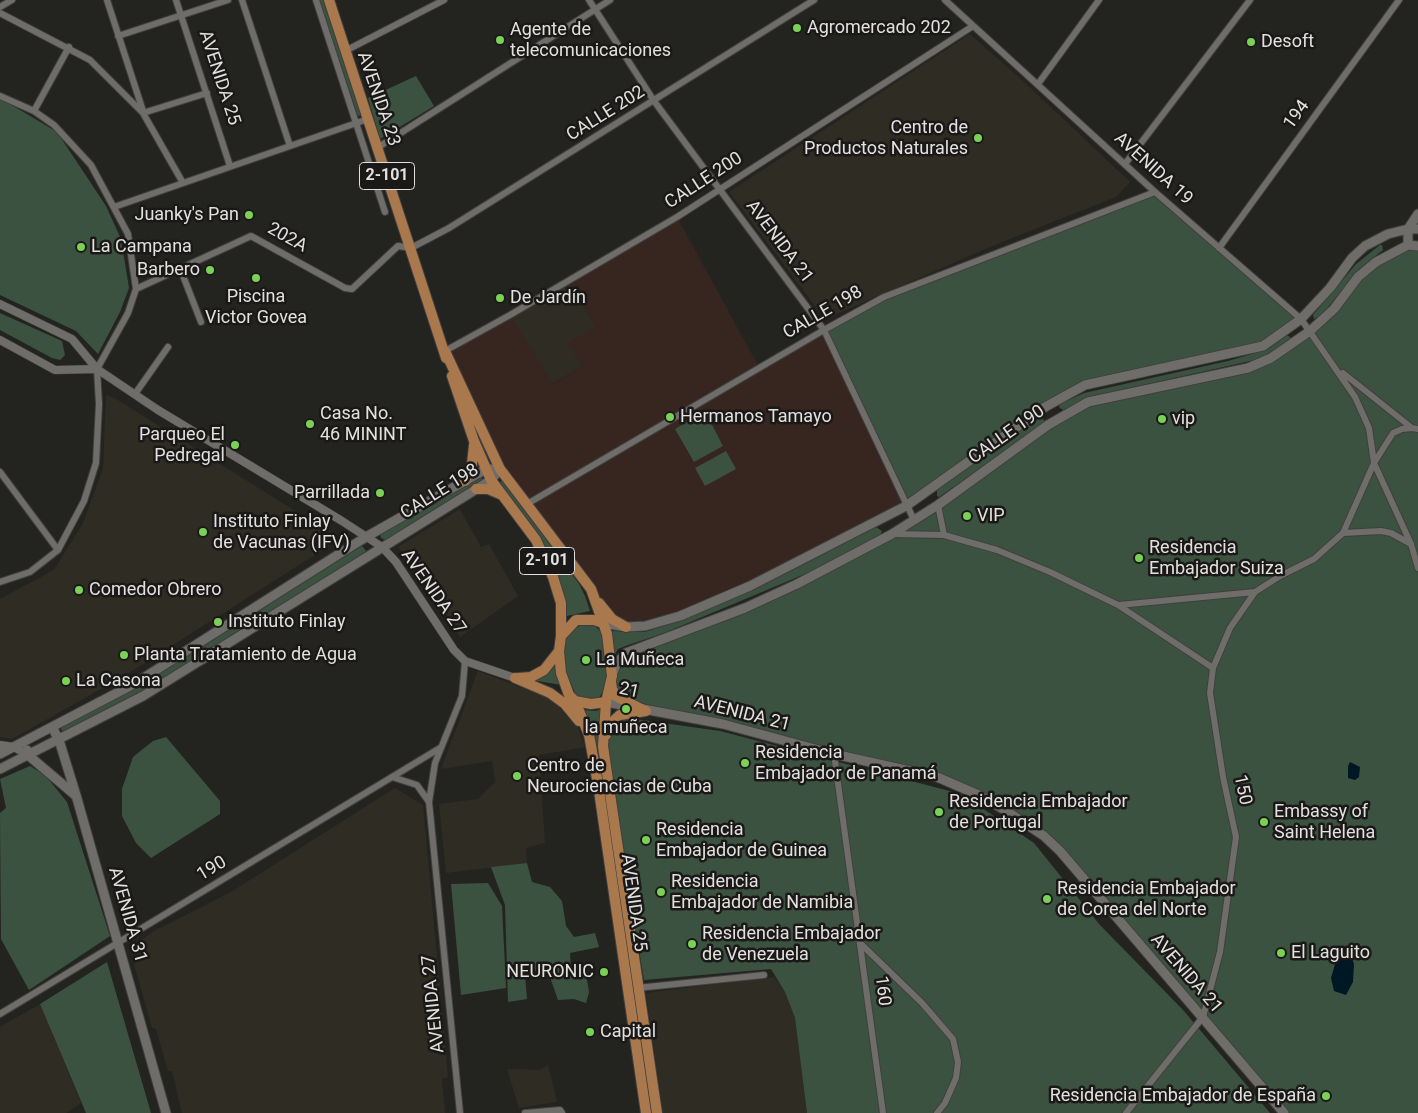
<!DOCTYPE html>
<meta charset="utf-8">
<style>
body{margin:0}
canvas{display:block;background:#232320}
</style>
<canvas width="1418" height="1113"></canvas>
<script>
const ctx = document.querySelector('canvas').getContext('2d');
ctx.lineJoin = 'round';
function fill(path, color) {
  ctx.fillStyle = color;
  ctx.fill(path, 'evenodd');
}
function shape(rows) {
  const path = new Path2D();
  for (const r of rows) {
    path.moveTo(r[0], r[1]);
    for (let i = 2; i < r.length; i += 2) path.lineTo(r[i], r[i + 1]);
  }
  return path;
}
function strokePath(path, color, width, dash) {
  ctx.strokeStyle = color;
  ctx.lineWidth = width;
  ctx.lineCap = dash ? 'butt' : 'round';
  ctx.setLineDash(dash || []);
  ctx.stroke(path);
}
function write(font, color, halo, rows, align = 'center') {
  ctx.font = font + ' Roboto,sans-serif';
  ctx.lineWidth = 5;
  ctx.setLineDash([]);
  ctx.textBaseline = 'middle';
  ctx.strokeStyle = halo;
  ctx.fillStyle = color;
  for (const [text, x, y, turn = 0] of rows) {
    ctx.save();
    ctx.translate(x, y);
    ctx.rotate((+turn || 0) * Math.PI / 180);
    ctx.textAlign = isNaN(turn) ? turn : align;
    if (halo) ctx.strokeText(text, 0, 0);
    ctx.fillText(text, 0, 0);
    ctx.restore();
  }
}
const built = shape([
 [970,34,1023,81,1130,182,1116,197,997,244,825,319,729,192],
 [569,281,596,327,582,366,552,384,510,316],
 [106,395,116,399,340,539,124,676,12,739,0,737,0,599,54,570,82,525,103,469],
 [460,509,481,547,489,544,518,596,460,637,429,584,398,547],
 [478,671,553,700,577,725,585,747,539,755,545,843,526,848,527,863,446,873,439,804,478,799,495,782,492,761,441,769],
 [395,788,423,805,448,1077,442,1079,445,1113,182,1113,172,1071,168,1071,156,1029,152,1028,134,964,136,947,141,940,156,930,231,892],
 [774,977,785,992,795,1018,807,1113,663,1113,646,993],
 [40,1004,81,1103,66,1113,0,1113,0,1027],
 [548,1065,557,1102,519,1108,507,1069,540,1070]
]);
const education = shape([
 [677,217,760,369,824,330,906,506,750,586,645,626,612,619,500,469,445,351,510,315,553,384,582,366,568,343,596,327,569,281]
]);
const green = shape([
 [319,0,323,0,362,115,358,116],
 [416,76,434,106,380,139,368,98],
 [0,98,57,132,106,206,121,239,129,288,120,312,98,354,76,331,0,295],
 [1155,192,1301,319,1263,346,1085,385,906,506,824,330,885,297],
 [1380,245,1382,245,1383,250,1359,269,1321,316,1314,319,1313,315,1356,264],
 [1418,246,1418,1113,1284,1113,1044,836,952,782,623,701,611,682,626,653,745,608,892,534,1088,402,1248,368,1291,347,1376,262],
 [0,313,62,341,65,355,60,360,52,358,0,330],
 [1287,335,1291,338,1291,341,1259,359,1090,397,1063,410,1059,407,1060,404,1084,393,1228,361,1255,353,1271,347],
 [705,411,723,446,694,462,675,429],
 [1041,416,1045,422,1042,425,939,497,937,496,937,489],
 [726,451,736,469,705,486,695,468],
 [481,476,483,482,385,540,381,538,380,533],
 [501,481,505,482,579,584,585,596,590,611,567,616,559,578,548,553,499,484],
 [876,527,882,531,879,537,805,574,664,633,628,645,618,649,614,655,610,631,645,632,683,619,789,572],
 [362,546,366,551,365,554,139,693,66,732,61,730,62,726],
 [583,624,594,625,600,631,604,637,607,684,599,698,583,700,576,695,563,665,563,645,570,631],
 [555,665,561,685,532,680,545,675],
 [601,709,598,725,598,761,583,710,596,711],
 [628,718,720,731,961,794,1034,843,1099,924,1184,1011,1270,1113,807,1113,795,1018,785,992,771,969,644,980,609,765,607,743,618,722],
 [166,737,220,801,220,814,151,858,136,843,122,816,122,789,133,757,153,741],
 [30,766,45,775,67,802,110,936,29,990,1,939,0,813,6,808,0,779],
 [527,863,532,882,550,887,562,901,566,926,574,937,595,933,599,947,570,953,571,971,585,969,589,992,586,1003,574,999,558,1000,551,980,543,968,525,975,527,999,508,1002,505,905,491,867],
 [488,883,502,906,506,988,461,995,451,884],
 [107,962,151,1113,86,1113,40,1004]
]);
const water = shape([
 [1350,762,1360,767,1359,777,1355,780,1348,778,1348,766],
 [1344,948,1349,951,1354,964,1353,982,1346,995,1334,991,1331,978,1338,954]
]);
const minor = shape([
 [107,0,143,111],
 [176,0,230,166],
 [242,0,290,146],
 [316,0,385,212],
 [589,0,654,101,824,330,914,520],
 [945,0,1155,192,1301,319,1355,397,1369,428,1374,463,1411,544,1418,568],
 [0,7,12,0],
 [0,13,90,60,143,113,183,183],
 [118,36,228,0],
 [345,51,444,0],
 [1038,84,1099,0],
 [0,96,34,111,54,125,91,165,128,234,136,289,128,313,97,369,99,404,96,463,84,501,58,550,30,572,0,582],
 [34,111,69,47],
 [143,113,207,93],
 [377,148,610,0],
 [1125,164,1250,0],
 [114,207,368,119],
 [1219,248,1399,0],
 [180,268,201,322],
 [136,289,251,236,345,288,352,289,398,246,411,248,449,228,814,0],
 [445,351,510,315,677,217,973,26],
 [1343,373,1412,428,1418,429],
 [135,394,168,347],
 [0,472,58,550],
 [527,504,824,330,884,297,1155,192],
 [938,505,944,535],
 [1343,533,1381,531,1391,533,1411,544],
 [894,534,944,535,997,550,1050,572,1118,605,1213,668],
 [1119,605,1255,592],
 [834,754,883,1113],
 [392,777,417,785,429,802],
 [861,944,922,1003,953,1039,958,1062,956,1078,945,1103,937,1113],
 [637,988,764,975],
 [0,1014,440,748],
 [460,1113,429,802,435,763,462,696,465,661],
 [525,1113,560,1110,562,1113],
 [1126,1113,1203,1017,1220,952,1236,837,1223,777,1210,693,1213,668,1230,628,1255,592,1280,576,1314,559,1343,533,1374,463,1386,444,1393,433,1402,429,1412,428]
]);
const tertiary = shape([
 [0,304,72,339,97,369,158,410,342,521,382,547,396,562,454,650,465,661,515,678],
 [0,340,55,370,97,369],
 [0,745,14,747,28,755]
]);
const secondary = shape([
 [1408,245,1408,229,1418,214],
 [603,623,626,627,645,626,680,616,750,586,906,506,1045,407,1085,385,1263,346,1301,319,1330,288,1352,258,1365,246,1388,234,1408,229,1418,229],
 [612,675,617,663,626,653,745,608,797,584,892,534,938,505,1048,425,1088,402,1248,368,1271,358,1310,331,1334,309,1358,277,1376,262,1408,245,1418,246],
 [606,702,723,724,834,754,937,777,981,796,1008,812,1044,836,1060,851,1284,1113],
 [52,727,59,740,76,795,166,1113],
 [27,750,28,755,75,795],
 [0,754,134,684,366,537,486,469,492,469],
 [0,769,143,696,491,480,500,469]
]);
const primary = shape([
 [329,0,446,358],
 [445,351,500,469,591,589,607,634,612,676,606,702,603,746,657,1113],
 [452,376,474,441,491,480,536,540,553,577,561,603,561,636],
 [465,481,472,464,474,445],
 [476,489,488,489,502,495],
 [599,603,612,619,626,627],
 [603,623,594,620,576,620,561,636,559,651,561,673,569,695,575,701,591,704,606,702],
 [515,678,550,693,565,704,579,721],
 [518,678,531,677,544,670,559,651],
 [611,682,612,689,616,696,643,710],
 [575,701,589,735,598,784,646,1113],
 [606,735,610,724,620,715,646,711]
]);
const markers = [
 [797,28,5,"#7bd156"],
 [500,40,5,"#7bd156"],
 [1251,42,5,"#7bd156"],
 [978,138,5,"#7bd156"],
 [249,215,5,"#7bd156"],
 [81,247,5,"#7bd156"],
 [210,270,5,"#7bd156"],
 [256,278,5,"#7bd156"],
 [500,298,5,"#7bd156"],
 [670,417,5,"#7bd156"],
 [1162,419,5,"#7bd156"],
 [310,424,5,"#7bd156"],
 [235,445,5,"#7bd156"],
 [380,493,5,"#7bd156"],
 [967,516,5,"#7bd156"],
 [203,532,5,"#7bd156"],
 [1139,558,5,"#7bd156"],
 [79,590,5,"#7bd156"],
 [218,622,5,"#7bd156"],
 [124,655,5,"#7bd156"],
 [586,660,5,"#7bd156"],
 [66,681,5,"#7bd156"],
 [626,709,5,"#7bd156"],
 [745,763,5,"#7bd156"],
 [517,776,5,"#7bd156"],
 [939,812,5,"#7bd156"],
 [1264,822,5,"#7bd156"],
 [646,840,5,"#7bd156"],
 [661,892,5,"#7bd156"],
 [1047,899,5,"#7bd156"],
 [692,944,5,"#7bd156"],
 [1281,953,5,"#7bd156"],
 [604,972,5,"#7bd156"],
 [590,1032,5,"#7bd156"],
 [1326,1096,5,"#7bd156"]
];
const shields = [
 [387,176,55],
 [547,561,55]
];
const shieldNames = [
 ["2-101",387,176],
 ["2-101",547,561]
];
const poiNames = [
 ["Agromercado 202",807,28],
 ["Agente de",510,30],
 ["telecomunicaciones",510,51],
 ["Desoft",1261,42],
 ["Centro de",968,128,"right"],
 ["Productos Naturales",968,149,"right"],
 ["Juanky's Pan",239,215,"right"],
 ["La Campana",91,247],
 ["Barbero",200,270,"right"],
 ["Piscina",256,297,"center"],
 ["Victor Govea",256,318,"center"],
 ["De Jardín",510,298],
 ["Casa No.",320,414],
 ["46 MININT",320,435],
 ["Hermanos Tamayo",680,417],
 ["vip",1172,419],
 ["Parqueo El",225,435,"right"],
 ["Pedregal",225,456,"right"],
 ["Parrillada",370,493,"right"],
 ["VIP",977,516],
 ["Instituto Finlay",213,522],
 ["de Vacunas (IFV)",213,543],
 ["Residencia",1149,548],
 ["Embajador Suiza",1149,569],
 ["Comedor Obrero",89,590],
 ["Instituto Finlay",228,622],
 ["Planta Tratamiento de Agua",134,655],
 ["La Muñeca",596,660],
 ["La Casona",76,681],
 ["la muñeca",626,728,"center"],
 ["Residencia",755,753],
 ["Embajador de Panamá",755,774],
 ["Centro de",527,766],
 ["Neurociencias de Cuba",527,787],
 ["Residencia Embajador",949,802],
 ["de Portugal",949,823],
 ["Embassy of",1274,812],
 ["Saint Helena",1274,833],
 ["Residencia",656,830],
 ["Embajador de Guinea",656,851],
 ["Residencia",671,882],
 ["Embajador de Namibia",671,903],
 ["Residencia Embajador",1057,889],
 ["de Corea del Norte",1057,910],
 ["Residencia Embajador",702,934],
 ["de Venezuela",702,955],
 ["El Laguito",1291,953],
 ["NEURONIC",594,972,"right"],
 ["Capital",600,1032],
 ["Residencia Embajador de España",1316,1096,"right"]
];
const streetNames = [
 ["AVENIDA 25",219,78,72],
 ["AVENIDA 23",378,99,71],
 ["CALLE 202",606,114,-32],
 ["194",1297,115,-54],
 ["AVENIDA 19",1153,169,42],
 ["CALLE 200",704,181,-33],
 ["202A",287,238,29],
 ["AVENIDA 21",779,242,53],
 ["CALLE 198",823,313,-30],
 ["CALLE 190",1007,435,-35],
 ["CALLE 198",440,492,-32],
 ["AVENIDA 27",433,592,55],
 ["21",629,691,12],
 ["AVENIDA 21",742,714,14],
 ["150",1242,790,78],
 ["190",212,869,-31],
 ["AVENIDA 25",633,903,82],
 ["AVENIDA 31",127,915,74],
 ["AVENIDA 21",1186,974,49],
 ["160",882,991,83],
 ["AVENIDA 27",434,1004,-96]
];
fill(built, '#2f2c24');
fill(education, '#372520');
fill(green, '#3c5240');
fill(water, '#001724');
strokePath(minor, '#403f3d', 8);
strokePath(tertiary, '#403f3d', 9);
strokePath(secondary, '#403f3d', 11);
strokePath(primary, '#403f3d', 12);
strokePath(minor, '#6e6d6a', 6);
strokePath(tertiary, '#6e6d6a', 8);
strokePath(secondary, '#6e6d6a', 9);
strokePath(primary, '#aa784d', 10);
for (const [x, y, r, color] of markers) {
  const dot = new Path2D();
  dot.arc(x, y, r, 0, 2 * Math.PI);
  ctx.fillStyle = color;
  ctx.fill(dot);
  strokePath(dot, '#1a1917', 2);
}
for (const [x, y, w] of shields) {
  const box = new Path2D();
  box.roundRect(x - w / 2, y - 13.5, w, 27, 4);
  ctx.fillStyle = '#1a1917';
  ctx.fill(box);
  strokePath(box, '#e2e1e0', 1);
}
write('bold 16px', '#e2e1e0', null, shieldNames);
write('18px', '#e2e1e0', '#1a1917', poiNames, 'left');
write('18px', '#e2e1e0', '#1a1917', streetNames);
</script>
